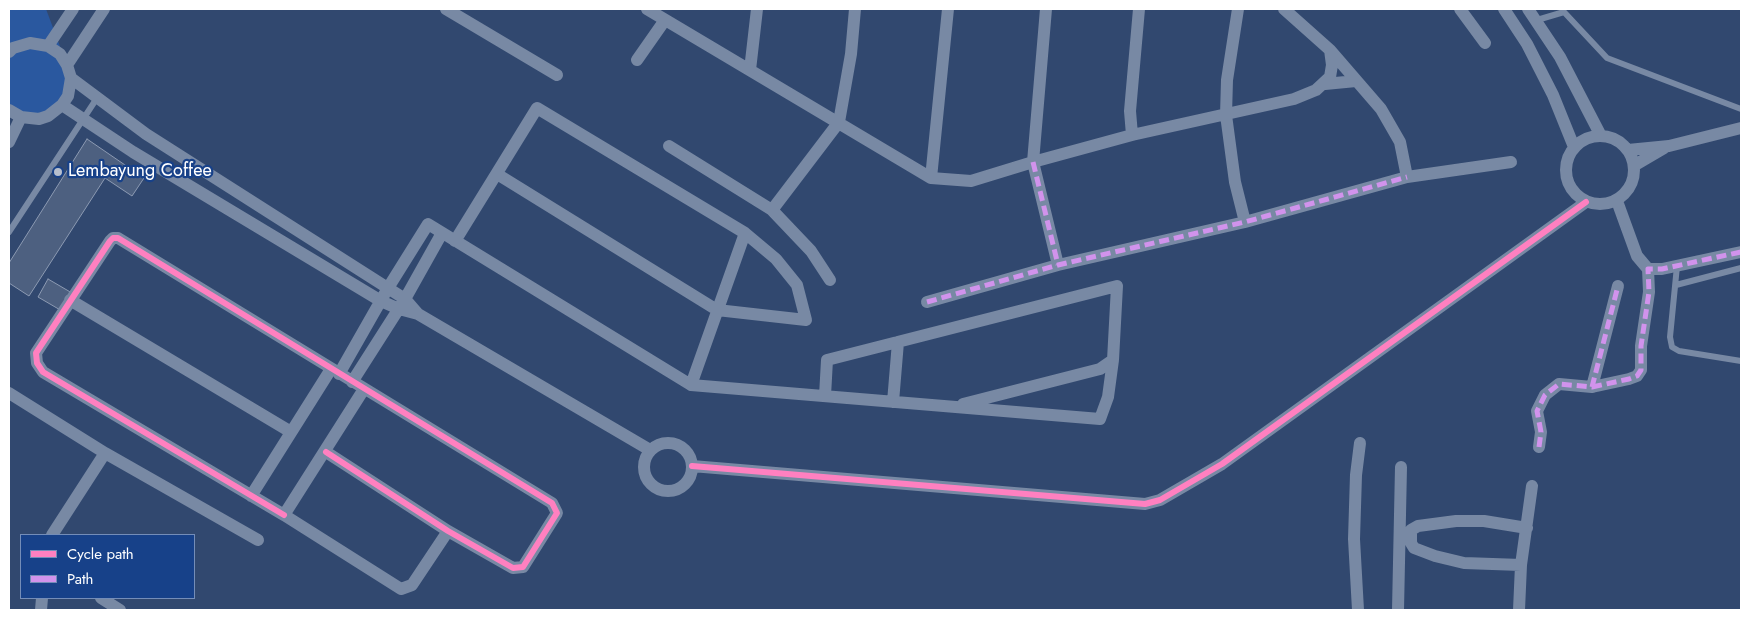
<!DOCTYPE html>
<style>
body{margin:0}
#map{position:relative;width:1750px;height:619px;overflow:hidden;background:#31486f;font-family:Jost,sans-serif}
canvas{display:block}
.frame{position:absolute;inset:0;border:10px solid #fff;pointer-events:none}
.legend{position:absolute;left:20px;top:534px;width:175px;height:65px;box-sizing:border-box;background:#174189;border:1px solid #748db8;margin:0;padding:6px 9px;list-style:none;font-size:15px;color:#fff}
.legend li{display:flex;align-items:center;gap:10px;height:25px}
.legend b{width:25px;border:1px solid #748db8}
</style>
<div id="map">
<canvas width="1750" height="619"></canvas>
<div class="frame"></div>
<ul class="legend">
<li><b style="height:6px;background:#ff80c0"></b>Cycle path</li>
<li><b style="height:6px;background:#d193ec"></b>Path</li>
</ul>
</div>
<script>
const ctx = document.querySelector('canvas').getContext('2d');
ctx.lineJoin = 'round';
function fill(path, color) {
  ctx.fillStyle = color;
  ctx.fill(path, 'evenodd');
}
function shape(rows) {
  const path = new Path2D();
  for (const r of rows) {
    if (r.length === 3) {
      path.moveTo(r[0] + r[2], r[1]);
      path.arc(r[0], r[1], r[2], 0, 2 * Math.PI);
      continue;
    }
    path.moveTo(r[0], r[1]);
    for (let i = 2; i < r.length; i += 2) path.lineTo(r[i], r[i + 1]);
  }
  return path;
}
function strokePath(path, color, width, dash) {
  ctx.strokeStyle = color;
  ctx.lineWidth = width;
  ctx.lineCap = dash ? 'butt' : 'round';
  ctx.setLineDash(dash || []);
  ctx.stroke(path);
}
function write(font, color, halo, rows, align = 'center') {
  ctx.font = font + ' Jost,sans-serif';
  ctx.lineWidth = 4.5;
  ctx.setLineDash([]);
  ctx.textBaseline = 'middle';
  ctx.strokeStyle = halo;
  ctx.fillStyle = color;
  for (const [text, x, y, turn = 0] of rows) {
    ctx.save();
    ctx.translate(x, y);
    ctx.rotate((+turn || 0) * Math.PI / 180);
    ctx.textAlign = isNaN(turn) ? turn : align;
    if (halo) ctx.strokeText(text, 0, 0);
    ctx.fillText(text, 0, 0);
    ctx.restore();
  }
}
const green = shape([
 [9,9,46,9,67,65,68,96,39,119,9,113]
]);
const building = shape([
 [87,139,144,178,132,196,105,178,29,296,9,283,9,263,87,139],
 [48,279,72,293,62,311,38,297,48,279]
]);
const lane = shape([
 [1564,12,1607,58,1741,109],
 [1537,20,1564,12,1563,10],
 [9,232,97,98],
 [1677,266,1670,337,1672,347,1679,351,1741,361],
 [1676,285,1741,268]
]);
const street = shape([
 [446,9,557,75],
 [647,9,931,178,971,181,1033,162,1058,265],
 [1046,9,1033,162,1132,135,1294,99,1316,90,1330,77,1332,65,1330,50],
 [1238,9,1227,80,1226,115,1235,182,1245,222],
 [1284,9,1330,50,1381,109,1400,142,1407,177],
 [1460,9,1485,43],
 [1504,9,1527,44,1553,95,1574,147],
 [1528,9,1560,57,1600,134],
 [48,46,73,9],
 [9,52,13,48,30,43,48,46,60,54,67,65,71,78,68,96,62,105,48,116,39,119,21,117,9,110],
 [637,60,665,20],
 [67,65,104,9],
 [750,70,757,9],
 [71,78,146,134,405,299,418,314,650,450],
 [1325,84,1356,81],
 [62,105,133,152,381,301,399,309,418,314],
 [1132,135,1130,111,1139,9],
 [1600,170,34],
 [9,142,21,117],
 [669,146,772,210,811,251,830,280],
 [1628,150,1669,146,1741,128],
 [1635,165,1664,148],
 [931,178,948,9],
 [772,210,839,122,851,54,855,9],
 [455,241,537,108,745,233,776,259,797,285,806,320,717,310,497,174],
 [1648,269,1662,269,1741,252],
 [70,300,291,432],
 [927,302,1058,265,1245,222,1407,177,1511,162],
 [339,374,388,288,428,224,691,385,1100,419,1108,397,1113,360],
 [352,382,405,299,442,233],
 [691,385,745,233],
 [1592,387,1629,379,1637,376,1641,370,1641,346,1649,292,1648,269,1637,256,1617,201],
 [364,389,284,515,401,589,412,585,448,531],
 [9,393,105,453,258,540],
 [825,396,827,360,1117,286,1113,360,1100,369,963,404],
 [893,402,898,342],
 [668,467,24],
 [1539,447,1541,432,1537,411,1545,395,1559,384,1592,387,1618,286],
 [692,466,1145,504,1160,500,1222,464,1586,202],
 [251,496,331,369],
 [284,515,43,372,37,363,36,353,110,241,113,238,118,238,552,503,557,513,523,567,513,568,448,531,326,452],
 [52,535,105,453],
 [1521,565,1464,563,1435,556,1414,548,1411,543,1411,530,1418,526,1456,521,1484,521,1527,528],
 [101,598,120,610],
 [41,610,42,598],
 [1358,610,1354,539,1356,475,1360,443],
 [1398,610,1401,467],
 [1519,610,1521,565,1532,486]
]);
const quiet = shape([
 [1033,162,1058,265],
 [927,302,1058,265,1245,222,1407,177],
 [1592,387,1629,379,1637,376,1641,370,1641,346,1649,292,1648,269,1662,269,1741,252],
 [1539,447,1541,432,1537,411,1545,395,1559,384,1592,387,1618,286]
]);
const cycleway = shape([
 [692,466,1145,504,1160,500,1222,464,1586,202],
 [284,515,43,372,37,363,36,353,110,241,113,238,118,238,552,503,557,513,523,567,513,568,448,531,326,452]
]);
const markers = [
 [58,172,5,"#b7bfcd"]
];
const poiNames = [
 ["Lembayung Coffee",68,172]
];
fill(green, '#2a589f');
fill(building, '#4d6080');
strokePath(building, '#8c9ab2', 1);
strokePath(lane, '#7889a4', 6);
strokePath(street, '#7889a4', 12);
strokePath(quiet, '#d193ec', 5, [10, 5]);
strokePath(cycleway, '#ff80c0', 6);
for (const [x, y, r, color] of markers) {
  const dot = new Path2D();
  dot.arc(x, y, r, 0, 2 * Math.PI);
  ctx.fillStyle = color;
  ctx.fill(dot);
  strokePath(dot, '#174189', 2);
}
write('18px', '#fff', '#174189', poiNames, 'left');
</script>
